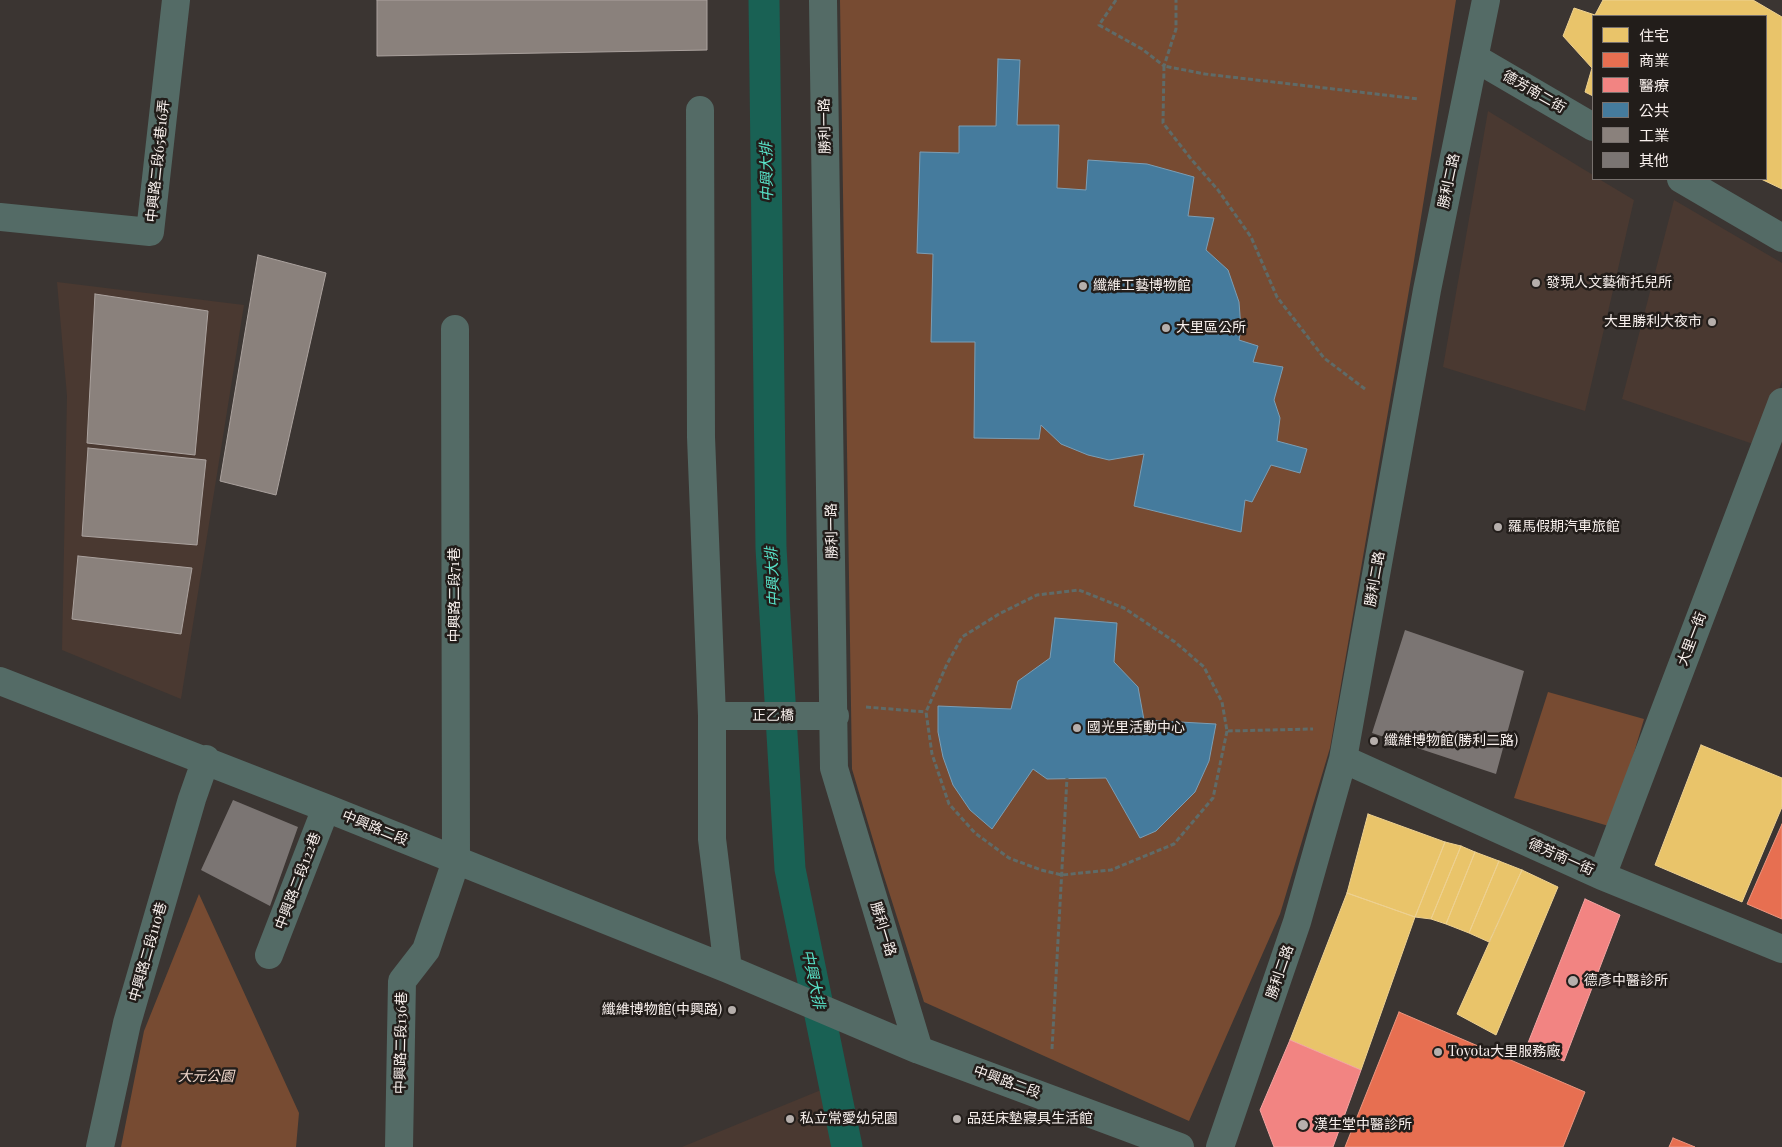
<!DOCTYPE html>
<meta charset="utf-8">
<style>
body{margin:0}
#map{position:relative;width:1782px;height:1147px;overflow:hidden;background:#3b3532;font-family:"Playfair Display","Noto Sans TC",serif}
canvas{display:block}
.legend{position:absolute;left:1592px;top:15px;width:175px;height:165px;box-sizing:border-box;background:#221d1a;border:1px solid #78716e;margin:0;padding:6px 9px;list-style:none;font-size:15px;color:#f8f0ed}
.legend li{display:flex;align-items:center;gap:10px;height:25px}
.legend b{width:25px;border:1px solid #78716e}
</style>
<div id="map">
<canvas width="1782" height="1147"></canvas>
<ul class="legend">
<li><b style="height:14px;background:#e9c46a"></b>住宅</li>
<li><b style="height:14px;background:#e76f51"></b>商業</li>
<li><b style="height:14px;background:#f28482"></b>醫療</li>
<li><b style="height:14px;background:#457b9d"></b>公共</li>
<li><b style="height:14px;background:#8a817c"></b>工業</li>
<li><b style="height:14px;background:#7b7573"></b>其他</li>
</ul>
</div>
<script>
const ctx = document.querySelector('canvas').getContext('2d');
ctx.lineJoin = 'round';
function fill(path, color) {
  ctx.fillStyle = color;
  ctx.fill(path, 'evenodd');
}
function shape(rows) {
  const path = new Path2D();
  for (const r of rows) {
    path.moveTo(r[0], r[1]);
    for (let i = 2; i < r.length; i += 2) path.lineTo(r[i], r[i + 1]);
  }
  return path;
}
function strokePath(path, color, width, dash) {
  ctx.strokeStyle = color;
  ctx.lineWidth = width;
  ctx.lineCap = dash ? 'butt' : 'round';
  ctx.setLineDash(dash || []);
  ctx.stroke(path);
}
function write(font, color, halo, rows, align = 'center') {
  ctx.font = font + ' "Playfair Display","Noto Sans TC",serif';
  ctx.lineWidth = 5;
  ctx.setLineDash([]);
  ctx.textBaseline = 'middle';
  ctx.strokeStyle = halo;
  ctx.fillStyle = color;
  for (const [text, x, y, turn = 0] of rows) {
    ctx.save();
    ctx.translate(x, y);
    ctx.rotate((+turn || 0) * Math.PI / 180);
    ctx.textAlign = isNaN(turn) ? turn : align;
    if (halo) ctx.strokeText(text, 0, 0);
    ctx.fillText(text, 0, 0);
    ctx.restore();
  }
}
const built = shape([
 [1488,111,1593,175,1593,179,1599,179,1634,200,1585,411,1443,367],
 [1674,200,1782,263,1782,381,1759,446,1622,399],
 [57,282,244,305,181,699,62,650,67,396],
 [821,1090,838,1147,682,1147]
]);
const green = shape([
 [840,0,1456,0,1413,267,1330,748,1280,914,1189,1121,924,1002,882,870,852,769],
 [1548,692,1644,719,1612,827,1514,798],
 [199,894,299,1113,296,1147,121,1147,144,1031]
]);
const homes = shape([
 [1603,0,1753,0,1782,17,1782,189,1761,179,1766,179,1766,16,1593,16,1593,96,1585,92,1592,68,1563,36,1574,8,1595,15,1603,0],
 [1701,745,1782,778,1782,807,1742,902,1655,865,1701,745],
 [1368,814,1445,842,1415,917,1347,893,1368,814],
 [1445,842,1461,846,1431,919,1415,917,1445,842],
 [1461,846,1475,852,1446,924,1431,919,1461,846],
 [1475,852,1499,861,1469,933,1446,924,1475,852],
 [1499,861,1522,870,1489,942,1469,933,1499,861],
 [1522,870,1558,887,1496,1035,1457,1014,1522,870],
 [1347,893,1415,917,1361,1070,1290,1040,1347,893]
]);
const shops = shape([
 [1782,824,1782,919,1747,904,1782,824],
 [1399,1012,1585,1092,1563,1147,1345,1147,1399,1012],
 [1673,1138,1695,1147,1669,1147,1673,1138]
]);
const health = shape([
 [1585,899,1620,915,1564,1061,1526,1048,1585,899],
 [1290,1040,1361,1070,1333,1147,1274,1147,1260,1110,1290,1040]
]);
const public = shape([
 [998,59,1020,60,1017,125,1059,125,1057,188,1086,190,1088,160,1147,164,1194,177,1188,216,1214,218,1206,250,1228,270,1239,302,1241,329,1239,340,1258,346,1253,362,1283,367,1274,400,1280,418,1277,441,1307,449,1300,473,1271,465,1252,502,1245,500,1241,532,1134,506,1144,454,1109,460,1088,455,1061,444,1041,425,1039,439,974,438,975,342,931,342,933,254,917,253,920,152,959,153,959,126,996,126,998,59],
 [1055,618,1117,623,1114,662,1138,687,1144,720,1216,724,1209,761,1195,792,1156,831,1140,838,1106,778,1047,779,1033,769,992,829,970,810,953,785,943,757,938,732,938,706,1011,709,1018,681,1050,658,1055,618]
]);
const industry = shape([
 [377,0,707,0,707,50,377,56,377,0],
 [258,255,326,273,276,495,220,481,258,255],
 [95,294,208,311,195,455,87,443,95,294],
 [88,448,206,460,197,545,82,536,88,448],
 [78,556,192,568,181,634,72,619,78,556]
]);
const canal = shape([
 [764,0,771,548,790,869,847,1147]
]);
const building = shape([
 [1405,630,1524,671,1496,774,1372,733],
 [233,800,298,827,270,906,201,870]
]);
const path = shape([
 [1116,0,1099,25,1142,49,1164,66,1176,29,1176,0],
 [1365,389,1324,358,1277,297,1251,237,1218,190,1191,159,1163,123,1164,66,1205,74,1419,99],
 [866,707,926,712],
 [1227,731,1213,798,1174,844,1111,870,1062,875,1041,870,1009,858,975,833,949,804,932,754,926,712,947,664,962,637,999,614,1037,595,1079,590,1124,608,1175,642,1204,667,1222,702,1227,731,1313,729],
 [1052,1049,1067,778]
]);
const minor = shape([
 [823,0,834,768,919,1050],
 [1475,58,1593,127],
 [700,110,701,437,712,716,712,839,728,969],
 [1681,179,1782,238],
 [0,217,150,232,176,0],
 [0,681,326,808,728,969,919,1050,1180,1147],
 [712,716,835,716],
 [1343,759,1602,876,1782,949],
 [1602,876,1782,402],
 [269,955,326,808],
 [100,1147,127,1023,192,799,206,759],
 [399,1147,402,981,426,950,456,861,455,329],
 [1220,1147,1297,922,1343,759,1427,290,1486,0]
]);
const markers = [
 [1536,283,5,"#b6afac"],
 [1083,286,5,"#b6afac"],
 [1712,322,5,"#b6afac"],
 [1166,328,5,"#b6afac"],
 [1498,527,5,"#b6afac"],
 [1077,728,5,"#b6afac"],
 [1374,741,5,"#b6afac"],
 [1573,981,6,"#b6afac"],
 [732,1010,5,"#b6afac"],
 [1438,1052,5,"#b6afac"],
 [790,1119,5,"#b6afac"],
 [957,1119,5,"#b6afac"],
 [1303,1125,6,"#b6afac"]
];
const streetNames = [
 ["德芳南二街",1534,92,30],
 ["勝利一路",825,126,-91],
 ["中興路二段65巷16弄",158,161,-84],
 ["勝利二路",1449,181,-78],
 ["勝利一路",832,531,-91],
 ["勝利二路",1375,579,-80],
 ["中興路二段71巷",455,595,-90],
 ["大里一街",1692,639,-69],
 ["正乙橋",773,716],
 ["中興路二段",375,828,22],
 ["德芳南一街",1561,857,24],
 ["中興路二段122巷",298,881,-69],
 ["勝利一路",883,929,73],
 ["中興路二段110巷",148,952,-74],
 ["勝利二路",1280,972,-71],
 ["中興路二段136巷",401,1043,-89],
 ["中興路二段",1007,1082,20]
];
const poiNames = [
 ["發現人文藝術托兒所",1546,283],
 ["纖維工藝博物館",1093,286],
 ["大里勝利大夜市",1702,322,"right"],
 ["大里區公所",1176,328],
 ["羅馬假期汽車旅館",1508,527],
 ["國光里活動中心",1087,728],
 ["纖維博物館(勝利二路)",1384,741],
 ["德彥中醫診所",1584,981],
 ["纖維博物館(中興路)",722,1010,"right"],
 ["Toyota大里服務廠",1448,1052],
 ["私立常愛幼兒園",800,1119],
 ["品廷床墊寢具生活館",967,1119],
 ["漢生堂中醫診所",1314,1125]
];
const parkNames = [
 ["大元公園",206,1077]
];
const waterNames = [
 ["中興大排",767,172,-91],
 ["中興大排",773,577,-93],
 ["中興大排",813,979,78]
];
fill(built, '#4a3931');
fill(green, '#774b32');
fill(homes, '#e9c46a');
strokePath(homes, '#eed191', 1);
fill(shops, '#e76f51');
strokePath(shops, '#ec9680', 1);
fill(health, '#f28482');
strokePath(health, '#f4a4a2', 1);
fill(public, '#457b9d');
strokePath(public, '#7b9eb5', 1);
fill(industry, '#8a817c');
strokePath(industry, '#aba29e', 1);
strokePath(canal, '#196154', 31);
fill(building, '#7b7573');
strokePath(path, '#5f6b68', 3, [5, 2.5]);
strokePath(minor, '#546b66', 28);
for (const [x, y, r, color] of markers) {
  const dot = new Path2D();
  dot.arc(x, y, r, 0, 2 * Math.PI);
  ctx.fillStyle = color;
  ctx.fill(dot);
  strokePath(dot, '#221d1a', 2);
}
write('14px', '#f8f0ed', '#221d1a', streetNames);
write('14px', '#f8f0ed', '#221d1a', poiNames, 'left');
write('italic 14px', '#f2d9cd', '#221d1a', parkNames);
write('italic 15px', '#58e3c9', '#221d1a', waterNames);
</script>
